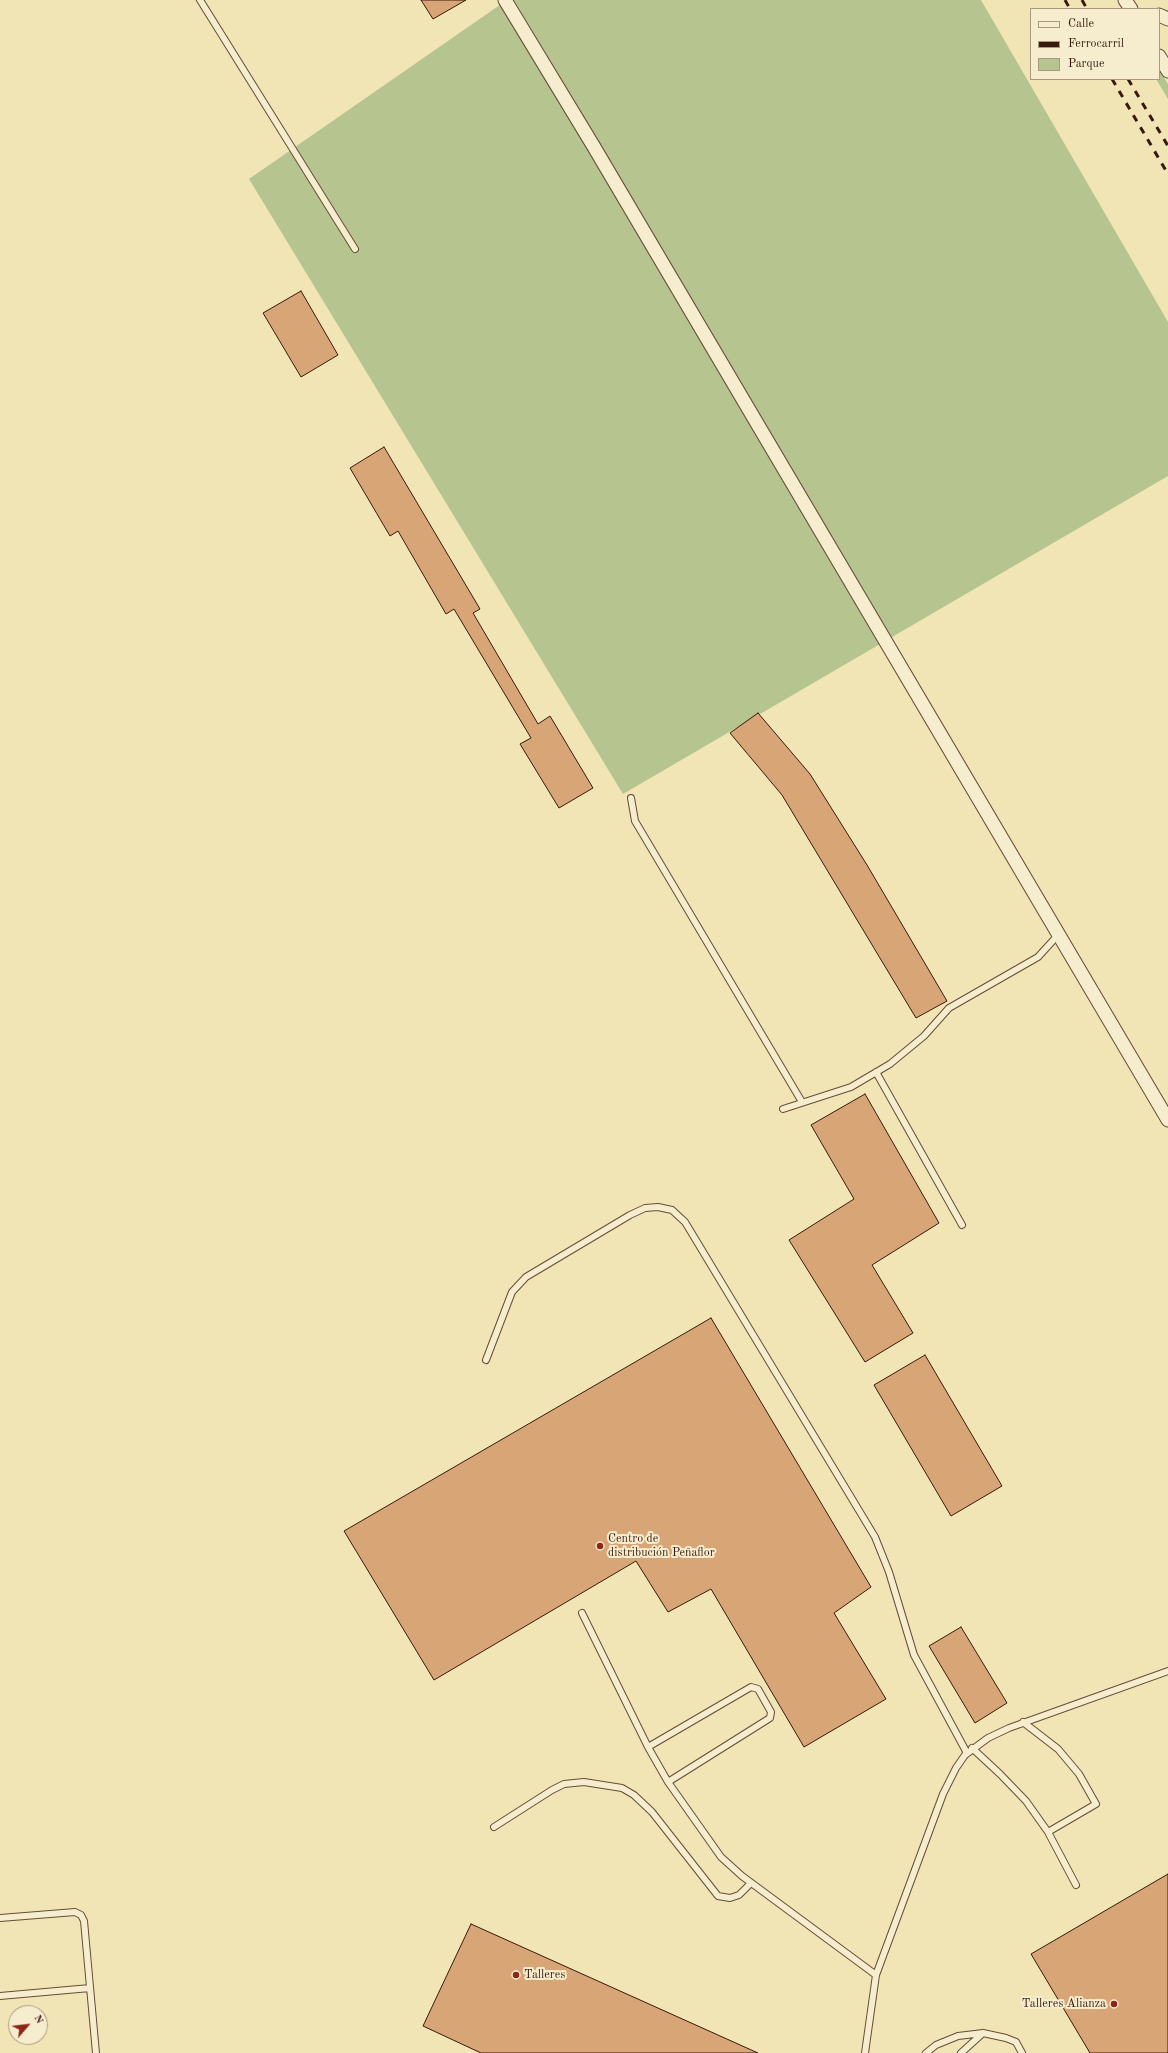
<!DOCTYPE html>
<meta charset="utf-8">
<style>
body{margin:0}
#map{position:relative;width:1168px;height:2053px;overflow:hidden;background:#f1e4b5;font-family:"Old Standard TT",serif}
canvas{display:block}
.legend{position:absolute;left:1030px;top:8px;width:130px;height:72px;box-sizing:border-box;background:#f6edcf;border:1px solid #aa9881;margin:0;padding:5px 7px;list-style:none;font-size:12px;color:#38190d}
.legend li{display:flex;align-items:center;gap:8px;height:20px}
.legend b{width:20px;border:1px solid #aa9881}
.north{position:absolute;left:8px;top:2005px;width:40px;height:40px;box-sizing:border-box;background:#f6edcf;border:1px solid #aa9881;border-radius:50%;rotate:62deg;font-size:11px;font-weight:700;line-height:16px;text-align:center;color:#38190d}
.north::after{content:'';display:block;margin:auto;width:14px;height:18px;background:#8f2418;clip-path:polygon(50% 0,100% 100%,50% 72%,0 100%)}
</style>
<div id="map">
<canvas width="1168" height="2053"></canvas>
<ul class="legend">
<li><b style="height:5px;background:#f6edcf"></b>Calle</li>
<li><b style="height:5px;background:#38190d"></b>Ferrocarril</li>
<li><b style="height:11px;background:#b6c590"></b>Parque</li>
</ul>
<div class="north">N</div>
</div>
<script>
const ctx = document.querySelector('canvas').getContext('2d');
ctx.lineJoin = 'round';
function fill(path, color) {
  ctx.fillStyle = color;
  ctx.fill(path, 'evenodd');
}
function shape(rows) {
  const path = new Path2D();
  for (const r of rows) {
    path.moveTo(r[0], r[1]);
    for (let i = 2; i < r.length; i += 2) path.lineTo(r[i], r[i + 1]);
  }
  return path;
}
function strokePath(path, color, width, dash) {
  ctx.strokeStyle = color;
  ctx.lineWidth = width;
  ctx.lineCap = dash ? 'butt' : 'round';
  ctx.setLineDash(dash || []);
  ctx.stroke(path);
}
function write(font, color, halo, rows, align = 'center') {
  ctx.font = font + ' "Old Standard TT",serif';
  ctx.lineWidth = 4;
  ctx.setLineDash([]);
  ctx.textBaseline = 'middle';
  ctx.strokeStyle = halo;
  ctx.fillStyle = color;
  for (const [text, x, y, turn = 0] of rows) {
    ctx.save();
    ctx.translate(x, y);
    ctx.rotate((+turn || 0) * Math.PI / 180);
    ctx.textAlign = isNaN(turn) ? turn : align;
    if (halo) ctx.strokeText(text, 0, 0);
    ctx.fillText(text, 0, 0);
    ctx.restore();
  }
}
const green = shape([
 [507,0,981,0,1168,322,1168,476,623,794,249,179],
 [1159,69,1168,84,1168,99,1156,79,1159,79]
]);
const building = shape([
 [421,0,466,0,433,19,421,0],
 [301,291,338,355,301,377,263,313,301,291],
 [384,447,480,609,473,613,538,724,550,716,593,788,559,808,520,744,531,738,454,609,446,614,398,531,390,536,350,468,384,447],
 [758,713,810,774,867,865,947,1001,916,1018,782,795,730,733,758,713],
 [865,1094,939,1223,872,1265,913,1333,865,1362,789,1240,854,1199,811,1125,865,1094],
 [711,1318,871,1587,834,1613,886,1699,804,1747,711,1589,668,1612,636,1561,434,1680,344,1531,711,1318],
 [925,1355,1002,1486,951,1516,874,1385,925,1355],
 [961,1627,1007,1703,975,1723,929,1646,961,1627],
 [1168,1874,1168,2053,1090,2053,1031,1954,1168,1874],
 [471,1924,758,2053,481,2053,423,2026,471,1924]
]);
const lane = shape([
 [200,0,355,249],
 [631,798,635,821,802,1102],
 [876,1072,962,1225],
 [783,1109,851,1087,890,1064,924,1036,949,1008,1038,957,1059,934],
 [486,1360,512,1292,526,1277,630,1215,645,1208,658,1207,672,1210,685,1222,875,1537,889,1572,914,1655,967,1753],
 [582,1613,648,1747,668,1782,721,1857,742,1876,876,1975],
 [1023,1722,1058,1749,1079,1774,1096,1804,1048,1832],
 [648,1747,751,1687,758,1689,771,1712,770,1718,668,1782],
 [972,1748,1000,1774,1026,1801,1048,1832,1076,1885],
 [494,1827,552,1790,564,1784,584,1782,622,1788,634,1795,652,1812,718,1896,730,1898,739,1895,751,1883],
 [0,1918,75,1912,81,1915,84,1921,96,2053],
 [0,1996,90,1988],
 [865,2053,876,1975,943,1794,956,1768,965,1755,988,1738,1009,1728,1168,1671],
 [926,2053,936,2045,958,2036,983,2033,1006,2038,1016,2042,1022,2053],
 [961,2053,983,2033]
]);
const street = shape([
 [505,0,594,147,1168,1120],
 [1125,0,1131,9],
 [1159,15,1168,19],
 [1159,56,1168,71]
]);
const rail = shape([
 [1065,0,1070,9],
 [1082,0,1087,9],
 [1112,79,1168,174],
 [1128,79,1168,146]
]);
const markers = [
 [600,1546,4,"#8f2418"],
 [516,1975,4,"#8f2418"],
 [1114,2004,4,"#8f2418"]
];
const poiNames = [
 ["Centro de",608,1539],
 ["distribución Peñaflor",608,1553],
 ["Talleres",524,1975],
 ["Talleres Alianza",1106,2004,"right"]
];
fill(green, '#b6c590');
fill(building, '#d8a576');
strokePath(building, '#38190d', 1);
strokePath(lane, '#664c37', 8);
strokePath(street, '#664c37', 15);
strokePath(lane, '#f6edcf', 6);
strokePath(street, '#f6edcf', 13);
strokePath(rail, '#38190d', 3, [7, 7]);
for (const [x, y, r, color] of markers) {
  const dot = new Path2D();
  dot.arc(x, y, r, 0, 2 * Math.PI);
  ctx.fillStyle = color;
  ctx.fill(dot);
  strokePath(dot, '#f6edcf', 1.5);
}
write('12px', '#38190d', '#f6edcf', poiNames, 'left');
</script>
